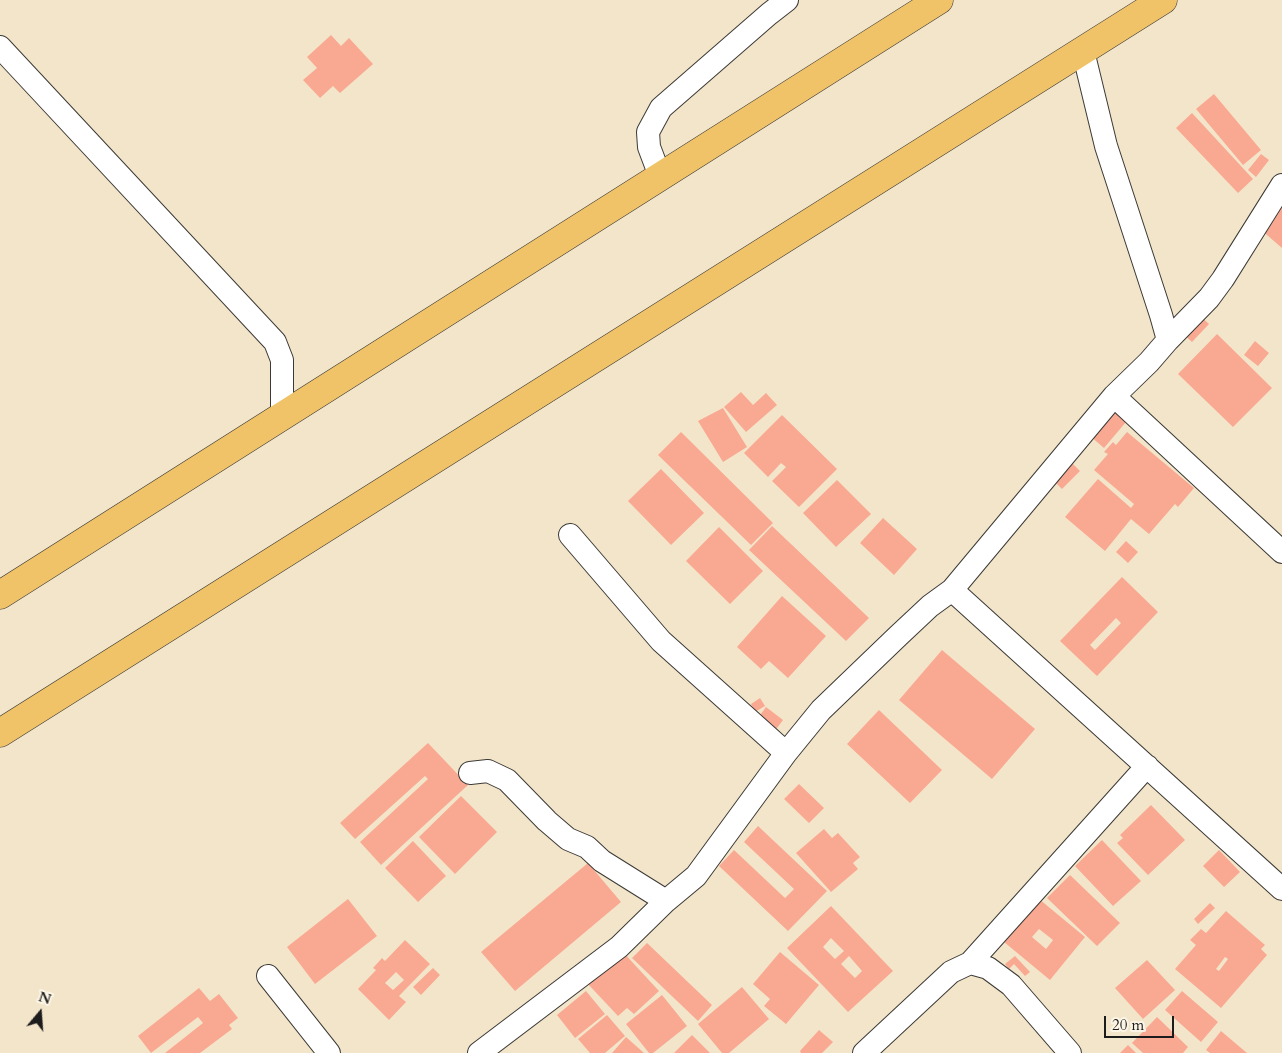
<!DOCTYPE html>
<style>
body{margin:0}
#map{position:relative;width:1282px;height:1053px;overflow:hidden;background:#f3e5ca;font-family:Cardo,serif}
canvas{display:block}
.north{position:absolute;left:15px;top:988px;width:50px;height:50px;-webkit-text-stroke:4px #fcf5e5;paint-order:stroke;rotate:18deg;font-size:14px;font-weight:700;line-height:20px;text-align:center;color:#1c1c1c}
.north::after{content:'';display:block;margin:auto;width:18px;height:22px;background:#1c1c1c;clip-path:polygon(50% 0,100% 100%,50% 72%,0 100%)}
.scale{position:absolute;left:1104px;top:1016px;width:70px;height:22px;box-sizing:border-box;border:2px solid #1c1c1c;border-top:0;padding-left:6px;font-size:15px;line-height:18px;white-space:nowrap;color:#1c1c1c;-webkit-text-stroke:4px #fcf5e5;paint-order:stroke}
</style>
<div id="map">
<canvas width="1282" height="1053"></canvas>
<div class="north">N</div>
<div class="scale">20 m</div>
</div>
<script>
const ctx = document.querySelector('canvas').getContext('2d');
ctx.lineJoin = 'round';
function fill(path, color) {
  ctx.fillStyle = color;
  ctx.fill(path, 'evenodd');
}
function shape(rows) {
  const path = new Path2D();
  for (const r of rows) {
    path.moveTo(r[0], r[1]);
    for (let i = 2; i < r.length; i += 2) path.lineTo(r[i], r[i + 1]);
  }
  return path;
}
function strokePath(path, color, width, dash) {
  ctx.strokeStyle = color;
  ctx.lineWidth = width;
  ctx.lineCap = dash ? 'butt' : 'round';
  ctx.setLineDash(dash || []);
  ctx.stroke(path);
}
const building = shape([
 [331,35,341,46,349,38,373,64,340,93,333,86,320,98,303,80,317,68,307,57],
 [1214,94,1261,150,1243,165,1196,109],
 [1192,113,1253,179,1238,193,1176,128],
 [1261,154,1269,160,1256,177,1248,170],
 [1282,204,1282,248,1260,229],
 [1197,313,1209,324,1192,342,1180,331],
 [1217,334,1272,388,1233,427,1178,374],
 [1255,341,1269,353,1258,366,1244,355],
 [741,392,753,405,766,393,777,405,746,432,724,407],
 [723,408,747,447,723,462,698,421],
 [1112,410,1126,422,1104,448,1090,436],
 [782,415,837,469,799,507,772,481,786,467,781,463,768,477,744,453],
 [681,432,773,523,751,545,658,455],
 [1127,432,1194,488,1178,507,1175,504,1149,534,1131,519,1105,551,1065,517,1098,479,1131,508,1134,504,1094,470,1108,454,1104,452,1113,442,1116,445],
 [1069,460,1080,471,1062,489,1051,478],
 [661,469,704,513,671,545,628,501],
 [837,480,871,514,836,547,803,513],
 [883,518,917,549,894,575,860,543],
 [772,526,869,618,846,641,749,550],
 [719,527,763,571,730,604,686,561],
 [1126,541,1138,552,1128,563,1116,552],
 [1122,577,1158,612,1097,676,1060,641],
 [1116,618,1121,623,1095,650,1090,645],
 [782,596,826,636,788,678,769,661,761,669,737,647],
 [942,650,1035,729,992,779,899,700],
 [760,698,765,706,755,712,751,704],
 [766,707,783,720,772,735,755,722],
 [879,710,942,770,910,803,847,744],
 [428,743,468,785,381,865,360,842,428,779,425,776,355,839,340,823],
 [799,784,824,808,809,823,784,799],
 [461,796,497,832,455,874,419,837],
 [1151,805,1185,840,1148,875,1117,843,1123,838,1120,835],
 [758,826,827,891,788,931,719,866,734,850,785,898,794,889,744,842],
 [824,829,832,838,838,833,860,857,853,863,858,869,831,892,796,853],
 [1102,840,1141,881,1113,906,1075,866],
 [413,841,446,876,418,902,385,868],
 [1219,850,1240,872,1224,887,1203,866],
 [588,863,621,902,515,991,481,952],
 [1070,875,1120,923,1097,946,1047,898],
 [1033,894,1085,937,1050,980,998,937],
 [1039,929,1053,940,1046,949,1032,937],
 [348,899,377,936,315,984,287,947],
 [1210,903,1215,908,1198,924,1194,919],
 [831,906,893,971,848,1012,787,948],
 [831,938,844,951,835,959,823,947],
 [849,956,862,971,855,978,841,964],
 [1226,911,1265,945,1261,949,1267,955,1221,1008,1175,969,1196,945,1190,940,1201,929,1206,933],
 [1225,957,1228,959,1219,971,1216,969],
 [405,940,430,964,399,996,406,1002,389,1020,358,989,376,970,373,968,382,958,385,961],
 [396,972,404,980,393,990,385,983],
 [647,943,712,1005,698,1021,632,958],
 [622,951,659,991,634,1014,627,1008,618,1016,587,983],
 [780,952,819,985,786,1024,764,1006,770,999,753,984],
 [1015,956,1030,972,1025,976,1014,964,1009,969,1005,964],
 [1147,960,1175,990,1143,1019,1115,988],
 [433,968,440,975,421,995,413,987],
 [742,987,769,1019,729,1053,722,1053,698,1024],
 [199,988,210,1001,219,994,238,1018,229,1025,232,1029,200,1053,165,1053,203,1023,198,1017,151,1053,138,1036],
 [586,991,605,1014,575,1038,557,1015],
 [1182,991,1218,1022,1201,1042,1165,1010],
 [662,995,687,1026,653,1053,649,1053,626,1024],
 [607,1015,625,1036,605,1053,590,1053,578,1039],
 [1157,1017,1188,1047,1183,1053,1143,1053,1132,1043],
 [819,1030,833,1042,822,1053,801,1053,800,1051],
 [1221,1031,1247,1053,1210,1053,1206,1050],
 [692,1035,710,1053,674,1053],
 [626,1037,644,1053,612,1053],
 [1128,1045,1136,1053,1120,1053]
]);
const minor = shape([
 [0,47,275,342,282,360,282,416],
 [1083,51,1106,146,1161,315,1168,340],
 [660,176,649,147,648,132,661,108,769,14,787,0],
 [1114,396,1282,552],
 [570,535,661,641,786,753],
 [952,590,1282,889],
 [470,773,488,771,507,780,547,821,568,839,587,847,602,861,666,901],
 [970,963,1147,766],
 [268,976,329,1053],
 [479,1053,619,947,666,901,696,876,786,753,821,710,898,636,930,606,952,590,1114,396,1149,362,1168,340,1209,298,1223,279,1282,185],
 [864,1053,951,972,970,963,988,968,1011,985,1070,1053]
]);
const motorway = shape([
 [0,595,939,0],
 [0,733,1163,0]
]);
fill(building, '#f9a992');
strokePath(minor, '#3c3a36', 24);
strokePath(motorway, '#3c3a36', 29);
strokePath(minor, '#fff', 22);
strokePath(motorway, '#f1c369', 28);
</script>
